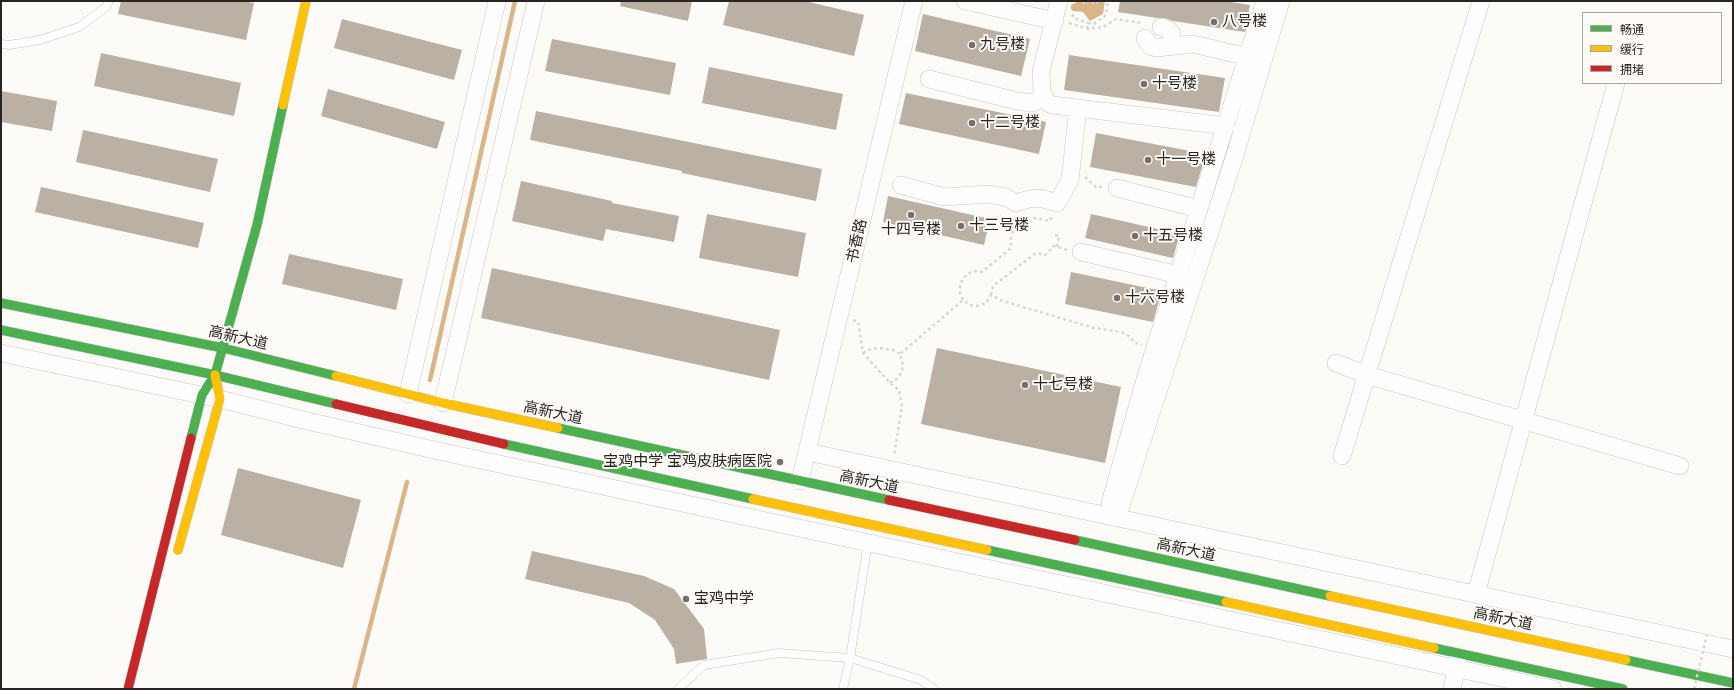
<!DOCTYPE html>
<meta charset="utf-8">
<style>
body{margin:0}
#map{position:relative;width:1734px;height:690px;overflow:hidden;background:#fdfbf8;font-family:Figtree,"Noto Sans SC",sans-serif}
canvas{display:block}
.frame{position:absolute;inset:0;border:2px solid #272421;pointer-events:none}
.legend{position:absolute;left:1582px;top:12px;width:140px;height:72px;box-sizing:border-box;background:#fffbf6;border:1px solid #a9a5a1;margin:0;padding:5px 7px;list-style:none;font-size:12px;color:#272421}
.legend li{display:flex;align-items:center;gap:8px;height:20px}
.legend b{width:20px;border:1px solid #a9a5a1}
</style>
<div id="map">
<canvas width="1734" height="690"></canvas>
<div class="frame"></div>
<ul class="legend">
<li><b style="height:5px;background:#4caf50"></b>畅通</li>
<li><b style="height:5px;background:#ffc107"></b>缓行</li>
<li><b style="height:5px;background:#c62828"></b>拥堵</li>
</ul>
</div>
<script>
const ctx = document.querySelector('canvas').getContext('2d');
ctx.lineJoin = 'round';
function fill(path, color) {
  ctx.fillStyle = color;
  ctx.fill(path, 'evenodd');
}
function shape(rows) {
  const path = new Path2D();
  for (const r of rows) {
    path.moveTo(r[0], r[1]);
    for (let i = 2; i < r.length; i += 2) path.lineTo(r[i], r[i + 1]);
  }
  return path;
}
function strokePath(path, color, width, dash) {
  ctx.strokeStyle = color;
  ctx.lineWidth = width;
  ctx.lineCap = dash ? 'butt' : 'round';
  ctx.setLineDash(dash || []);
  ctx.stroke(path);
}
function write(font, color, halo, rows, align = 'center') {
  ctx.font = font + ' Figtree,"Noto Sans SC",sans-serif';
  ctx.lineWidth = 4;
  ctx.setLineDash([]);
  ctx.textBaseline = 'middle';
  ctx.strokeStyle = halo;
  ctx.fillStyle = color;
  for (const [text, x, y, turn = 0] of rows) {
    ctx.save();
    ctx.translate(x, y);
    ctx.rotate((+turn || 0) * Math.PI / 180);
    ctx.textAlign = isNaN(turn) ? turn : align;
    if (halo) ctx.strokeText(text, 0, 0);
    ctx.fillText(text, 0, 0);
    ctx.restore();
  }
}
const water = shape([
 [1079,1,1105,1,1103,14,1090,21,1083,12,1073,11,1071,9,1071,5]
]);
const stream = shape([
 [430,380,515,1],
 [354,689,407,482]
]);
const building = shape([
 [121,1,243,1,254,3,246,40,118,14],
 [621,1,692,1,688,21,620,6],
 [729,1,805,1,864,15,854,56,723,25],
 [1120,1,1225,1,1250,5,1245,32,1173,21,1164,18,1157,18,1118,12],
 [923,14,1030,39,1021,76,915,51],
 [342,19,462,50,454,80,334,48],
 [552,39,676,63,670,95,545,71],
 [101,53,241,83,234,116,94,86],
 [1069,55,1225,78,1219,112,1064,90],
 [709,67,843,94,836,130,702,103],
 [328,89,445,122,437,149,321,116],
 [1,91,57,101,52,131,1,122],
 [906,93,1046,122,1039,154,899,124],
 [536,111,822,169,816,201,682,173,682,171,530,140],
 [83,130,218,159,210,192,76,162],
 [1096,133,1206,154,1196,187,1090,167],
 [521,181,612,201,612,203,679,216,674,242,606,229,603,241,512,221],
 [41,187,204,223,198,248,35,212],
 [888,196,990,219,984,245,883,222],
 [707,214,806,233,798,277,699,258],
 [1091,214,1180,234,1173,258,1085,238],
 [289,254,403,279,396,310,282,284],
 [492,268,780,330,769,380,481,318],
 [1071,272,1162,291,1153,322,1065,304],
 [937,348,1121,387,1105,463,921,424],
 [238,468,361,500,343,568,221,535],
 [532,551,644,576,674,589,704,629,707,659,676,664,674,649,655,620,629,603,525,579]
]);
const path = shape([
 [1083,1,1085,4,1088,1],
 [1092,1,1095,4,1099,1],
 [1102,1,1107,1],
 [1072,14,1074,18,1088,23],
 [1069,23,1088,29,1103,27,1116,19,1142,23],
 [1087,29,1088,23,1094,24,1106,15,1108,1],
 [1085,177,1096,187,1102,187],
 [1020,218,1022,222,1017,224,1011,236,1011,248,982,272,974,271,967,274,963,279,960,285,960,293,963,300,970,305,977,306,986,303,991,295,1003,301,1094,328,1121,332,1129,336,1135,343,1142,345],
 [1022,222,1034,218,1050,221,1052,216],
 [1055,235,1059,236,1057,247],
 [991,295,993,286,1036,253,1045,255,1054,246,1067,250],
 [853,320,858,322,863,353,890,383,899,390,902,406,894,456],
 [863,353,871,349,880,348,893,350,900,354],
 [890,383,898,378,902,371,903,365,900,354,963,300]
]);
const lane = shape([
 [1,44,9,45,40,40,79,27,106,7,109,1],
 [678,689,704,665,779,653,850,658,921,680,934,689],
 [843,689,850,658,868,542]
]);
const street = shape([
 [965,1,1055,21],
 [1059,1,1041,71,1042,91,1047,102,1052,105,1226,126],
 [1161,27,1169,30,1172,34,1171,43,1168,47],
 [1145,38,1150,46,1157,48,1193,44,1248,57],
 [929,79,1017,101,1033,103,1044,97],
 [901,185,944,197,988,194,1006,197,1016,203,1029,199,1040,198,1057,203,1070,180,1078,108],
 [1117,188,1199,209],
 [1081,252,1179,275],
 [1,353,220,399,303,420,443,452,1553,689],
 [1336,363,1367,375,1680,466],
 [408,394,497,1],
 [443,403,536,1],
 [808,452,1733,649],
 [1342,456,1481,1],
 [800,481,914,1],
 [1110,503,1146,376,1265,1],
 [1117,518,1235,155,1281,1],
 [1476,594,1616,83],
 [1452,689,1458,658]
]);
const fast = shape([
 [1,303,223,348,336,376],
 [1,330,215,375,336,404],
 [558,428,889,500],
 [191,438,202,395,215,375,257,225,283,105],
 [504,444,753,499],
 [1075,540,1330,596],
 [987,550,1226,602],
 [1434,648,1623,689],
 [1626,660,1733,683]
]);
const slow = shape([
 [283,105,306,1],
 [336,376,443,403,558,428],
 [753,499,987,550],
 [178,550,220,399,215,375],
 [1330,596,1626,660],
 [1226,602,1434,648]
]);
const jam = shape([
 [336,404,504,444],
 [889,500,1075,540],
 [128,689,191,438]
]);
const pathBridge = shape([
 [1694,689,1707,634]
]);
const markers = [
 [1214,22,4,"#726f6c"],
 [972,45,4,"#726f6c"],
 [1144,84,4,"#726f6c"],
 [972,123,4,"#726f6c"],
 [1148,160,4,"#726f6c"],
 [911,215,4,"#726f6c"],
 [961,226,4,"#726f6c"],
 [1135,236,4,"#726f6c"],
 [1117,298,4,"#726f6c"],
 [1025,385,4,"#726f6c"],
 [780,462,4,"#726f6c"],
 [686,599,4,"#726f6c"]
];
const poiNames = [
 ["八号楼",1222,22],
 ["九号楼",980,45],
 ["十号楼",1152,84],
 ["十二号楼",980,123],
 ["十一号楼",1156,160],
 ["十三号楼",969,226],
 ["十四号楼",911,230,"center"],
 ["十五号楼",1143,236],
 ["十六号楼",1125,298],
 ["十七号楼",1033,385],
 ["宝鸡中学 宝鸡皮肤病医院",772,462,"right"],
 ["宝鸡中学",694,599]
];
const streetNames = [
 ["书香路",857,241,-77],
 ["高新大道",238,338,13],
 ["高新大道",553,413,12],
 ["高新大道",869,482,12],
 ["高新大道",1186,550,12],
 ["高新大道",1503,619,12]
];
fill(water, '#d9b68a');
strokePath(stream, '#d9b68a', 4.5);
fill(building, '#bab0a3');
strokePath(lane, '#c7c5c2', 9);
strokePath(street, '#c7c5c2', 18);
strokePath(fast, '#c7c5c2', 10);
strokePath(slow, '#c7c5c2', 10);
strokePath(jam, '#c7c5c2', 10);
strokePath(path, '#d8d7d6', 2.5, [3, 3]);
strokePath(lane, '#fffefe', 8);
strokePath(street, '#fffefe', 17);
strokePath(fast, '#4caf50', 9);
strokePath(slow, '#ffc107', 9);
strokePath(jam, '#c62828', 9);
strokePath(pathBridge, '#d8d7d6', 2.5, [3, 3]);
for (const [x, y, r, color] of markers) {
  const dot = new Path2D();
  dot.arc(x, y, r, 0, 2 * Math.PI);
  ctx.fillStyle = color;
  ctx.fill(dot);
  strokePath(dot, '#fffbf6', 1.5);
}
write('15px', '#272421', '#fffbf6', poiNames, 'left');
write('15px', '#272421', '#fffbf6', streetNames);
</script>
